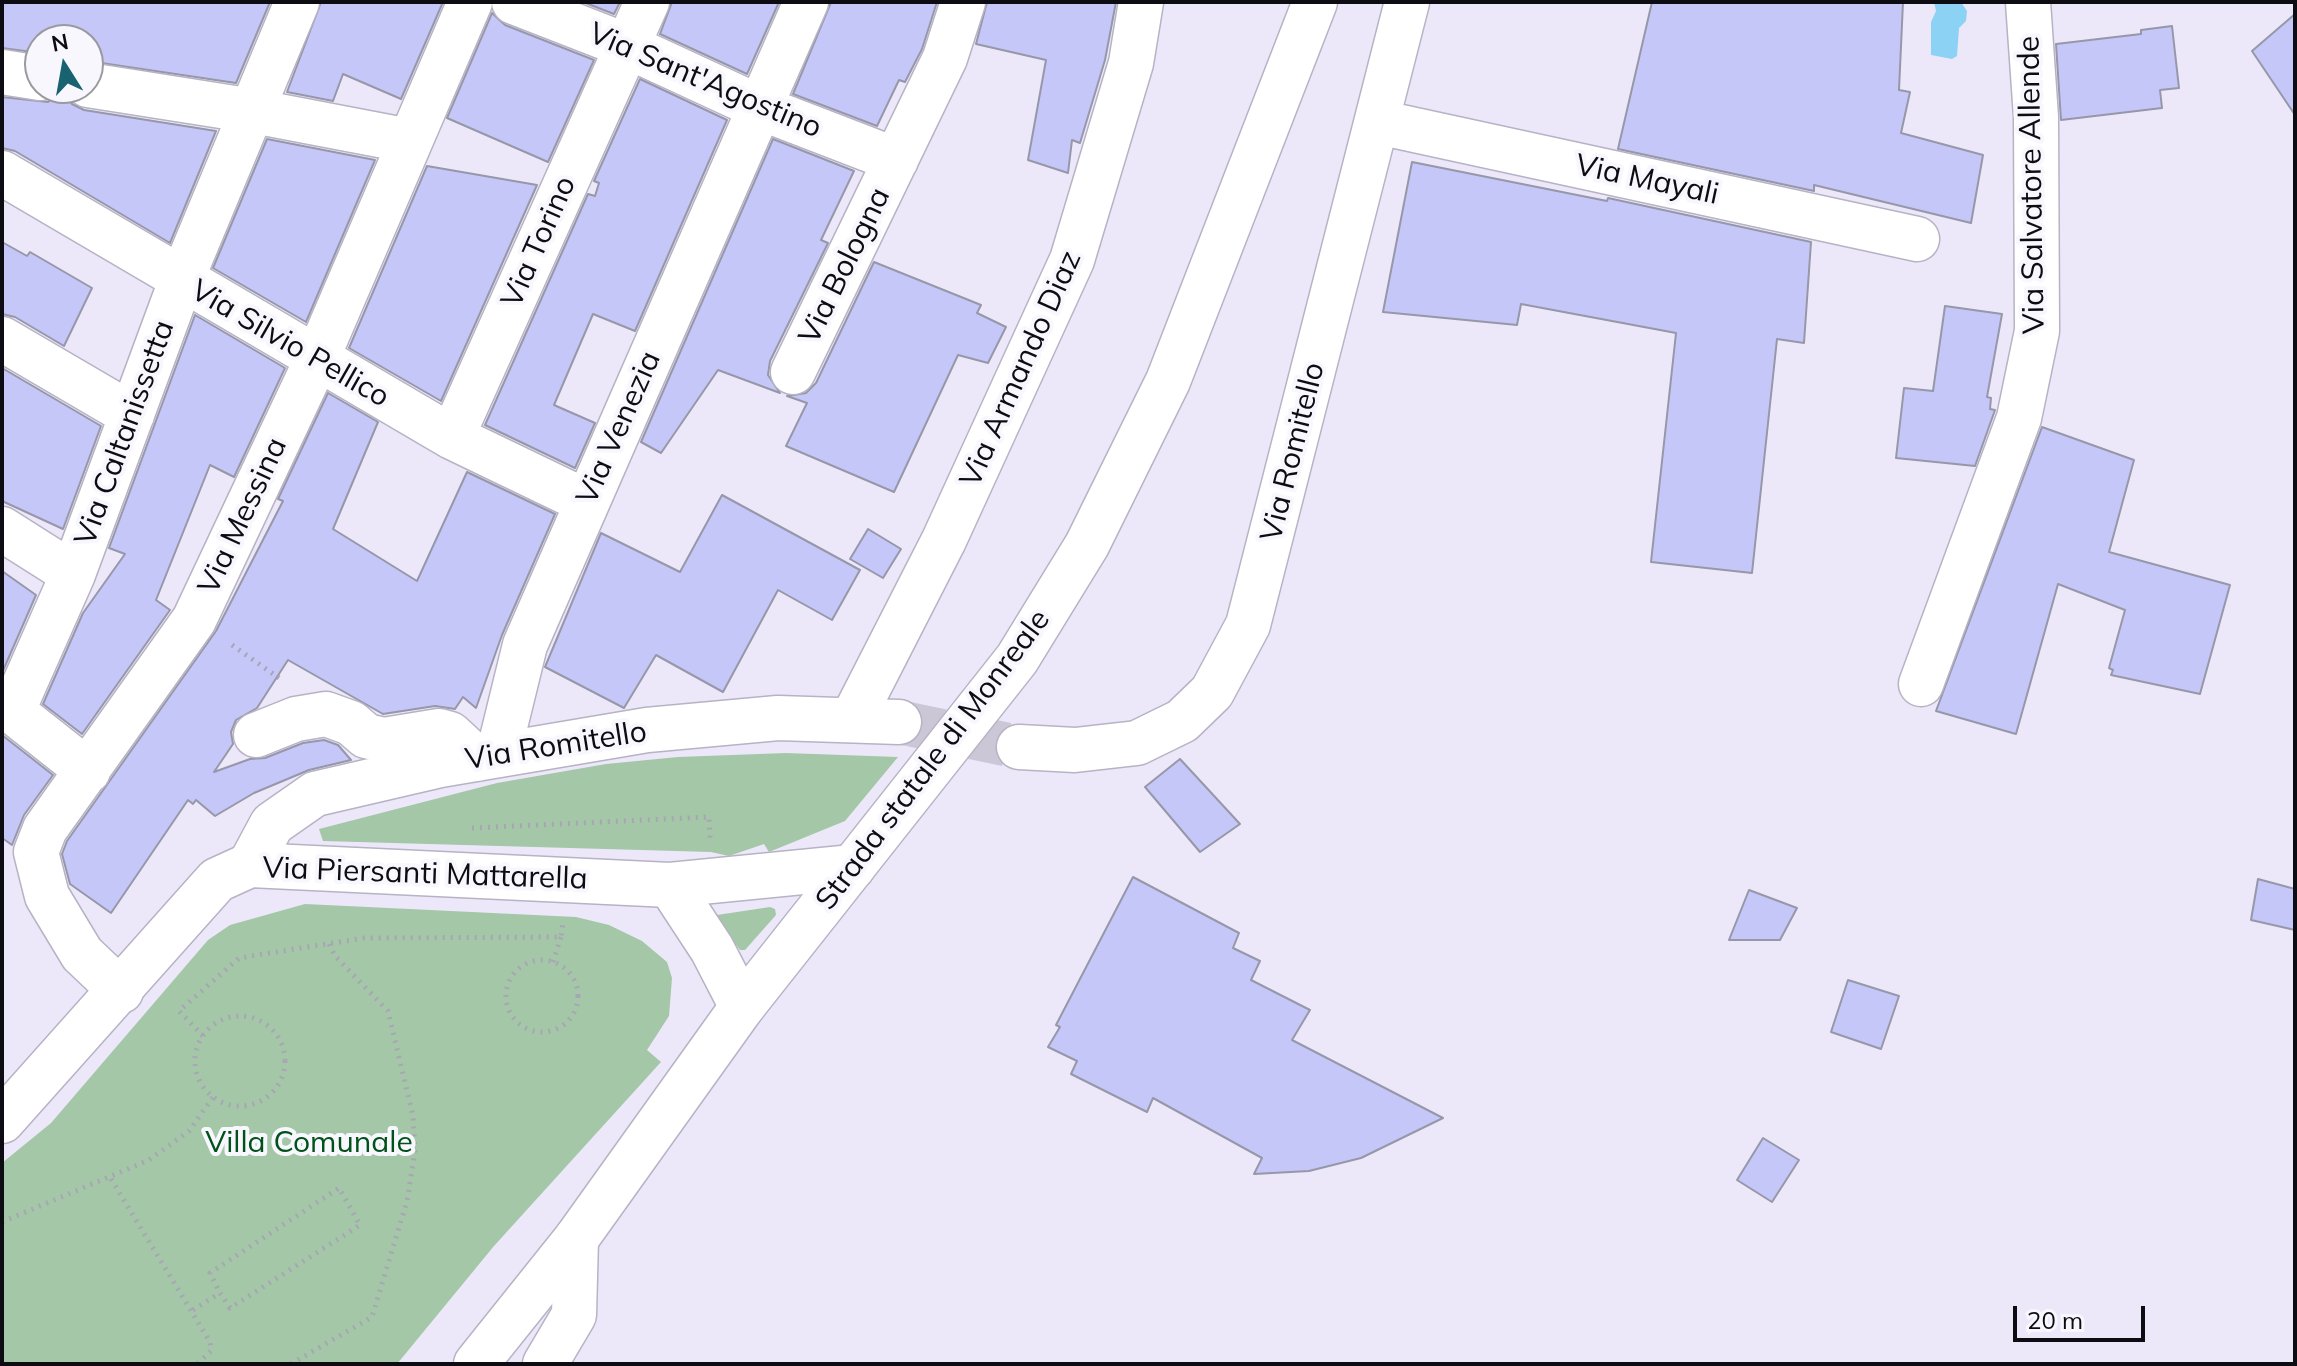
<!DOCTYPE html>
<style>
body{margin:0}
#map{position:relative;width:2297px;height:1366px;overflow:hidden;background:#ece8fa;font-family:Mulish,sans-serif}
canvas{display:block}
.frame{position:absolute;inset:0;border:4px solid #0d0c12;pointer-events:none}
.north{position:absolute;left:24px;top:24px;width:80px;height:80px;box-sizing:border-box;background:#f8f7fe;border:2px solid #9a99a0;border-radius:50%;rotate:349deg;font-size:22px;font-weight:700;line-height:32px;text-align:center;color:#0d0c12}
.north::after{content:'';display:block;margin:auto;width:28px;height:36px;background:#18636f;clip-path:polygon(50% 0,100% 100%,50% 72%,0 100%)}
.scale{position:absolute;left:2013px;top:1306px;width:132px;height:36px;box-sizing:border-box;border:4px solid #0d0c12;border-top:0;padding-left:10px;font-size:24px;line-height:28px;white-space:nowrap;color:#0d0c12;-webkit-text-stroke:6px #f8f7fe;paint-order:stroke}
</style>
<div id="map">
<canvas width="2297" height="1366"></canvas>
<div class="frame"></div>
<div class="north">N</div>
<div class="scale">20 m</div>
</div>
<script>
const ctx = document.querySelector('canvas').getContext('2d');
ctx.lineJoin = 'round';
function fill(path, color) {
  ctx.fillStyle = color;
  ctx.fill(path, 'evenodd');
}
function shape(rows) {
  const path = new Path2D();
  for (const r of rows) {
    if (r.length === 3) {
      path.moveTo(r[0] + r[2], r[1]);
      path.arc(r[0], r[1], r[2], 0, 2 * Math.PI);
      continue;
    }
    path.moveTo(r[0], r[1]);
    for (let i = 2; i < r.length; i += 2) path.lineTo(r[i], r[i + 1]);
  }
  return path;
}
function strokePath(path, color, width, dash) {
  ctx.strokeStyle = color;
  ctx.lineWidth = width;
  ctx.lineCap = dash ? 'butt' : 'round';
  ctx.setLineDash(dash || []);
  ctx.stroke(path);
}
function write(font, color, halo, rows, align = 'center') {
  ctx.font = font + ' Mulish,sans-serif';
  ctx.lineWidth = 8;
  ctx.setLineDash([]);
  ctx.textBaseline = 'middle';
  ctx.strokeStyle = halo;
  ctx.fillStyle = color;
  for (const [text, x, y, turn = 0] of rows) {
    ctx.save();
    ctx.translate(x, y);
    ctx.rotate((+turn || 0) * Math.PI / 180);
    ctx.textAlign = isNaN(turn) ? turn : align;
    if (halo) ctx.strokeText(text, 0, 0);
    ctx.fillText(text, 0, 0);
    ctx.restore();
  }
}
const green = shape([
 [786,753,898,757,845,821,769,852,764,844,729,856,711,852,323,841,319,829,497,783,606,764,678,757],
 [305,904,576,917,609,925,642,941,667,962,672,978,669,1016,647,1050,661,1062,494,1246,397,1364,2,1364,2,1163,51,1123,208,940,230,925],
 [770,907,775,909,776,915,745,950,740,950,716,918,717,915]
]);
const water = shape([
 [1934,2,1961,2,1967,11,1966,21,1959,28,1957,56,1952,59,1931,55,1931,22,1936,11]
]);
const building = shape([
 [2,2,270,2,236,83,88,61,88,40,40,40,40,53,2,48,2,2],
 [321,2,443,2,401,99,343,74,333,101,287,92,321,2],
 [583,2,620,2,614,14,583,2],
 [672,2,779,2,747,74,660,34,672,2],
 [831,2,937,2,922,49,905,82,899,80,877,126,793,94,831,2],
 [987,2,1116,2,1105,60,1080,143,1072,140,1068,173,1028,160,1046,60,976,44,987,2],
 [1652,2,1903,2,1899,90,1910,92,1901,133,1983,155,1971,223,1814,185,1814,191,1618,149,1652,2],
 [492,13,505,25,594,60,548,162,447,118,492,13],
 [2295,14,2295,115,2252,51,2295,14],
 [2172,26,2179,88,2160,90,2162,108,2061,120,2056,44,2141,34,2141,30,2172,26],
 [640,79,727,120,635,331,593,314,554,405,595,423,575,468,485,425,588,194,595,196,599,183,594,181,640,79],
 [62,88,72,104,84,110,216,131,170,243,15,151,2,148,2,97,48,102,62,88],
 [267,139,375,160,306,322,213,268,267,139],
 [773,139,854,171,821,240,828,243,770,361,768,375,780,393,718,370,661,453,641,442,773,139],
 [1412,162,1607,201,1608,198,1811,242,1804,343,1777,339,1752,573,1651,562,1676,333,1521,304,1517,325,1383,312,1412,162],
 [427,166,537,185,441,401,349,348,427,166],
 [2,242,27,256,30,252,92,288,64,346,15,317,2,314,2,242],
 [874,262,981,305,977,313,1006,327,988,363,958,355,894,492,786,446,807,403,787,396,806,393,816,383,874,262],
 [1945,306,2002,314,1987,397,1991,398,1990,409,1995,410,1975,466,1896,458,1904,388,1933,391,1945,306],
 [195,315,285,368,234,477,210,465,156,600,170,610,82,734,43,704,83,613,125,554,109,548,195,315],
 [2,368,101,426,63,529,2,501,2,368],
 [328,393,378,422,333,529,417,581,467,472,555,514,502,635,476,708,463,697,455,709,435,706,383,714,288,660,257,708,236,720,231,732,233,744,214,772,250,759,265,758,303,743,324,740,338,745,351,760,309,770,254,793,215,816,196,800,193,804,188,800,111,913,70,884,62,854,67,841,216,631,283,501,278,499,328,393],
 [2042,427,2134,460,2109,552,2230,585,2200,694,2111,675,2113,670,2109,668,2125,610,2058,584,2016,734,1936,711,2042,427],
 [722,495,860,570,832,620,778,590,723,692,656,655,624,708,545,667,601,533,680,572,722,495],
 [868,529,901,549,883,578,850,559,868,529],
 [2,571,36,595,2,673,2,571],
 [2,735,53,775,24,815,12,845,2,838,2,735],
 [1180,759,1240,824,1200,852,1145,787,1180,759],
 [1133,877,1239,933,1233,948,1260,961,1251,980,1310,1010,1292,1040,1443,1118,1361,1158,1309,1171,1254,1174,1262,1158,1153,1098,1147,1112,1071,1074,1077,1061,1048,1047,1060,1027,1056,1025,1133,877],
 [2258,879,2295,889,2295,930,2251,920,2258,879],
 [1749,890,1797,908,1780,940,1729,940,1749,890],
 [1848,980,1899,996,1881,1049,1831,1032,1848,980],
 [1763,1138,1799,1160,1772,1202,1737,1180,1763,1138]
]);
const minorTunnel = shape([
 [899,722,1019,747]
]);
const path = shape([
 [232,645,279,678],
 [472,828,709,817,710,838],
 [542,996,36],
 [553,962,561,937],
 [240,1061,45],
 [203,1036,179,1011,239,958,364,938,561,937,563,924],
 [111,1179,210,1342,211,1351,197,1364],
 [2,1222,149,1160,189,1131,213,1097],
 [193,1310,220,1293,230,1308,360,1225,339,1188,210,1273,220,1293],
 [291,1364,372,1317,407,1201,415,1151,413,1116,388,1011,335,956,328,941]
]);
const minor = shape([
 [514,2,627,46,761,108,896,160],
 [2,72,40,78],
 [88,85,253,111,410,141],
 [1378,122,1917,239],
 [2,173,452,437,585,501],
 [2,339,132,415],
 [793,372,945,58,963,2],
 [452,437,647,2],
 [2,529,73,574],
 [1921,684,2019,418,2037,331,2036,117,2028,2],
 [2,703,88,771],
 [13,710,73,574,181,281,297,2],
 [853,718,944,540,1072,260,1131,63,1141,2],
 [256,735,296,719,326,714,351,723,366,736,384,740,439,731,450,734,477,759],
 [1019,747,1075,750,1137,743,1182,721,1212,692,1248,625,1407,2],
 [498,755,525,645,806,2],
 [250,865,272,824,315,794,440,765,647,730,778,718,899,722],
 [121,991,82,954,47,896,36,852,45,829,194,620,316,361,470,2],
 [545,1364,574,1315,576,1239]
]);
const tertiary = shape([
 [670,885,712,949,742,1007],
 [2,1121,217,880,250,865,670,885,853,867]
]);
const primary = shape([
 [476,1364,576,1239,742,1007,1017,659,1087,545,1168,381,1315,2]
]);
const streetNames = [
 ["Via Sant'Agostino",705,81,23],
 ["Via Mayali",1647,180,12],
 ["Via Salvatore Allende",2032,185,-91],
 ["Via Torino",539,242,-66],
 ["Via Bologna",845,266,-64],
 ["Via Silvio Pellico",290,344,30],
 ["Via Armando Diaz",1021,369,-66],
 ["Via Venezia",619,428,-66],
 ["Via Caltanissetta",125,433,-70],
 ["Via Romitello",1293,452,-76],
 ["Via Messina",243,516,-65],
 ["Via Romitello",556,746,-9],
 ["Strada statale di Monreale",933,760,-53],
 ["Via Piersanti Mattarella",425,874,2]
];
const parkNames = [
 ["Villa Comunale",309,1143]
];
fill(green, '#a4c7a7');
fill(water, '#8cd2f4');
fill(building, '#c5c7f8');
strokePath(building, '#9697a8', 2);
strokePath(minorTunnel, '#cbc7d7', 44, [44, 22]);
strokePath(minor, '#b7b3c4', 47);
strokePath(tertiary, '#b7b3c4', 47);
strokePath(primary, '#b7b3c4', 47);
strokePath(path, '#a8a5b4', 5, [2, 6]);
strokePath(minor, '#fff', 44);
strokePath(tertiary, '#fff', 44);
strokePath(primary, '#fff', 44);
write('30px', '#0d0c12', '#f8f7fe', streetNames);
write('30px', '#005219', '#f8f7fe', parkNames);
</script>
